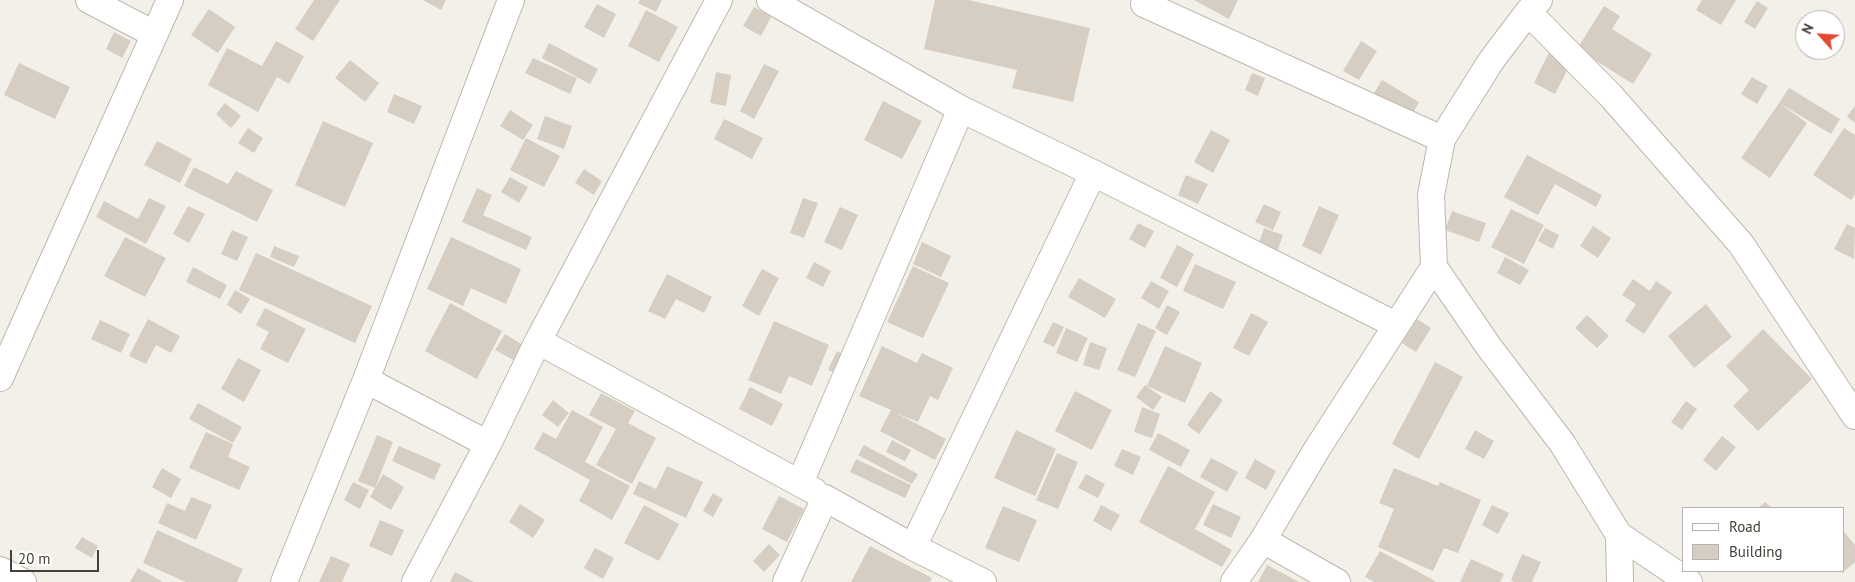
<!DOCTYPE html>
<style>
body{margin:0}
#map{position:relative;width:1855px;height:582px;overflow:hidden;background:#f3f0ea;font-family:"PT Sans",sans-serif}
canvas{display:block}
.legend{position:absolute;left:1682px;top:507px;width:162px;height:65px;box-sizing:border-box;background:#fff;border:1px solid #b5b3b0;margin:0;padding:6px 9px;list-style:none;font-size:15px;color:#464039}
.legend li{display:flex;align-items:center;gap:10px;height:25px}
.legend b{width:25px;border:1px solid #b5b3b0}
.north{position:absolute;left:1795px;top:10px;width:50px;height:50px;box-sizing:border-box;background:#fff;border:1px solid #b5b3b0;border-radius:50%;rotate:296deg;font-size:14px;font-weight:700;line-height:20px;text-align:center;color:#464039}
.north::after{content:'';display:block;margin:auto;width:18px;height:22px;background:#e34831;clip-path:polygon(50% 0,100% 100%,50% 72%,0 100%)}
.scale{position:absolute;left:10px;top:550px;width:89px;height:22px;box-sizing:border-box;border:2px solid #464039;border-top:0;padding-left:6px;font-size:15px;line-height:18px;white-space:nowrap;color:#464039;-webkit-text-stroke:4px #fff;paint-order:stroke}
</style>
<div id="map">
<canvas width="1855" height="582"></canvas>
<ul class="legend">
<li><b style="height:6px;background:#fff"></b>Road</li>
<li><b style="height:14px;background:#d6cec3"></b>Building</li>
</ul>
<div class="north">N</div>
<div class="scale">20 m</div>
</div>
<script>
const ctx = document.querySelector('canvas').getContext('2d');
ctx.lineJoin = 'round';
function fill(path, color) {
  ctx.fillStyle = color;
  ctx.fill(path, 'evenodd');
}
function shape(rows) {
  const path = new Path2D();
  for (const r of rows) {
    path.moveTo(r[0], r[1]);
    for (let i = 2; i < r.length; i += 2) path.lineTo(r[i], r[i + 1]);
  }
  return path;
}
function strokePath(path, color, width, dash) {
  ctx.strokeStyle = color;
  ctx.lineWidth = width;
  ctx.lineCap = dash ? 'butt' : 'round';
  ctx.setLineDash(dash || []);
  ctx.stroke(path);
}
const building = shape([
 [314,0,340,0,313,41,295,29],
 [423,0,446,0,441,10],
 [640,0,662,0,656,12,638,3],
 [935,0,969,0,1090,28,1073,102,1012,88,1017,70,924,49],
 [1194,0,1238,0,1229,19],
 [1702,0,1736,0,1721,25,1696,10],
 [1757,1,1768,8,1755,29,1744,22],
 [597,4,616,14,604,38,584,27],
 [1604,6,1620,16,1612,29,1652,54,1633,84,1577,49],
 [754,7,771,17,761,36,743,26],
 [209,9,235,27,218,53,191,35],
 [646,10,678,27,659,62,628,46],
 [114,32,131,41,122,58,106,49],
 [276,41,304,56,289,84,277,77,258,112,208,85,227,48,262,66],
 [1361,41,1377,51,1359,80,1343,71],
 [549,43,598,69,590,84,542,58],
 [1549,52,1571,63,1555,94,1534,83],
 [533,58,577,78,570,94,525,73],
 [350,60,379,83,365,102,335,78],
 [19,63,70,87,55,119,4,95],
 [764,64,779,71,754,119,740,111],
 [716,72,731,75,726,106,710,103],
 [1252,73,1265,78,1258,96,1245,90],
 [1752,77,1768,86,1757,104,1741,94],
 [1382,80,1419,102,1412,115,1374,93],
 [1789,88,1840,119,1831,134,1779,103],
 [394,94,422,106,414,124,387,112],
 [883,101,922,121,902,159,864,140],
 [225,103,241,116,231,128,216,114],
 [1779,103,1807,123,1770,178,1741,158],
 [1855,105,1855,123,1847,117],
 [510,110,533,125,523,140,500,126],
 [545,116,572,126,564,149,537,139],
 [724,119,763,138,752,159,714,139],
 [323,121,373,143,345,207,295,185],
 [248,128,263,138,254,153,238,143],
 [1844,128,1855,135,1855,194,1851,200,1813,175],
 [1211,130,1230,140,1213,173,1194,162],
 [526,138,560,156,544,187,510,170],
 [157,141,192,159,180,183,144,165],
 [1527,155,1602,195,1596,207,1555,184,1538,215,1504,197],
 [194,167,228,184,236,171,273,190,257,222,184,186],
 [584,169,602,181,594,195,575,183],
 [1186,175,1208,184,1198,204,1178,195],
 [510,177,528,187,519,203,501,192],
 [477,188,492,195,483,215,532,237,526,250,462,222],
 [149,198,166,206,146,244,96,217,104,201,138,219],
 [803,198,818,203,804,238,790,233],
 [1264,204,1281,212,1273,230,1255,222],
 [188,206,205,214,189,243,173,234],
 [1319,206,1339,215,1321,255,1302,246],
 [840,207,858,215,842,250,824,242],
 [1511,209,1544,225,1524,264,1491,247],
 [1452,211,1486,223,1479,242,1445,230],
 [1138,223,1154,231,1145,248,1129,239],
 [1847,224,1855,228,1854,259,1834,249],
 [1593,226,1611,238,1598,258,1580,246],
 [1264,228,1283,235,1277,252,1258,246],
 [1545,228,1559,235,1553,249,1538,241],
 [232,230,248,237,237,261,221,254],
 [125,237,166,258,145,297,104,276],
 [451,237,521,269,506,304,471,288,463,306,427,289],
 [922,242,951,256,941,277,913,264],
 [1177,245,1194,254,1177,287,1160,278],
 [274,246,299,256,294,267,270,257],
 [256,253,372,306,355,343,239,290],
 [1505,257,1529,270,1520,285,1497,273],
 [814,262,831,271,823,287,806,278],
 [1195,264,1236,282,1223,309,1183,291],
 [913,266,949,283,923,338,887,322],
 [193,267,227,285,220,299,186,282],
 [762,269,779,278,759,316,742,306],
 [667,274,712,297,704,313,676,299,665,319,648,311],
 [1079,278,1116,299,1105,318,1068,297],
 [1633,279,1650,291,1656,281,1672,292,1644,334,1625,321,1636,304,1622,295],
 [1151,281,1169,291,1159,309,1141,298],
 [235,290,250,299,241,314,227,305],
 [450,303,502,331,477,379,425,351],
 [1706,304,1732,337,1694,368,1668,336],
 [1167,305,1180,312,1167,335,1155,328],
 [265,308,306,329,288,363,260,349,269,332,256,325],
 [1251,313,1268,322,1249,356,1233,348],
 [1587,315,1609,336,1597,348,1575,328],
 [148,319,180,336,171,353,156,345,146,364,129,356],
 [1417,319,1431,328,1416,352,1402,343],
 [100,320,130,334,121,353,91,339],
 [774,321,829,345,812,386,789,376,781,394,748,380],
 [1053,322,1064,327,1054,347,1043,342],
 [1138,323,1156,331,1135,377,1117,370],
 [1066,328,1088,338,1077,362,1056,353],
 [1763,329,1812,379,1758,431,1733,406,1749,390,1726,366],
 [505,334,526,347,517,362,495,350],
 [1090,342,1107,348,1099,370,1083,365],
 [882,346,917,363,922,353,953,368,938,400,930,396,918,422,896,413,946,439,935,460,880,431,891,410,859,396],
 [1165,346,1202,363,1185,403,1147,386],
 [837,351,850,357,842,375,828,370],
 [238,358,261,370,244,402,221,389],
 [1435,362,1463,377,1419,459,1392,444],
 [1145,385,1162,397,1153,410,1136,397],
 [750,387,783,404,772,426,739,409],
 [1075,391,1112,410,1092,450,1055,431],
 [1210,391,1223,400,1199,434,1187,425],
 [601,393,635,411,628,423,656,438,632,484,596,465,616,429,589,415],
 [553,400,569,413,558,427,542,415],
 [1686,401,1697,409,1682,430,1671,422],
 [198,403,242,427,233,443,189,419],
 [1142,407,1160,414,1152,438,1134,432],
 [572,410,603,427,585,462,630,486,612,520,579,501,590,480,534,449,543,432,556,439],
 [1016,430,1056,449,1035,496,994,478],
 [1475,430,1494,441,1484,459,1465,449],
 [206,432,233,444,228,457,250,467,239,490,189,468],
 [1158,433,1190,450,1181,467,1149,450],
 [377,435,393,442,375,488,358,481],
 [1722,436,1736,447,1716,471,1703,460],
 [892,440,911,450,905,461,886,452],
 [864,445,918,474,912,484,858,455],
 [399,446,441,464,434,480,392,461],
 [1122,449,1141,457,1133,475,1114,466],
 [1057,453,1078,462,1058,509,1036,500],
 [1211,458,1238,472,1227,492,1200,477],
 [856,459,911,485,905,498,850,472],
 [1255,459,1276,471,1266,490,1245,478],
 [667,466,703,482,686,518,633,494,639,481,656,489],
 [1168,466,1215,492,1195,529,1232,550,1222,567,1139,522],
 [162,468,181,479,171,498,152,487],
 [1394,468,1438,486,1440,482,1481,500,1458,553,1444,548,1433,571,1378,547,1394,509,1379,503],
 [383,474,404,487,391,510,370,497],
 [1086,474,1105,484,1098,498,1078,488],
 [353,482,369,490,360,509,344,500],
 [713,493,723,499,713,517,703,511],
 [779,496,804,509,787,542,762,529],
 [191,497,212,505,196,540,158,523,167,503,185,511],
 [1765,502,1772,508,1758,508],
 [520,504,545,520,533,538,509,522],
 [1213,504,1241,517,1231,538,1203,525],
 [644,505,679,524,659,561,624,543],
 [1101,505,1120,515,1111,531,1093,521],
 [1492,505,1509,513,1498,534,1482,525],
 [1003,506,1037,520,1019,562,985,548],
 [380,520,404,530,392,556,369,546],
 [157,530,243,569,237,582,186,582,143,563],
 [1844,532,1855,545,1855,562,1842,573,1840,571,1844,571],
 [82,537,98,546,92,558,75,548],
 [769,544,780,555,764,572,753,561],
 [870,546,932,578,930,582,851,582],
 [595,548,614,558,603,579,584,568],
 [1380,551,1435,581,1434,582,1374,582,1365,577],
 [1522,554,1541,562,1532,582,1514,582,1511,580],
 [331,556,350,564,342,582,319,582],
 [1471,559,1504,574,1500,582,1460,582],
 [1267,565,1299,582,1258,582],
 [138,568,163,582,130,582],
 [455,572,474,582,450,582]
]);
const street = shape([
 [89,0,154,34],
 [770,0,961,109,1093,173,1396,325],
 [1146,0,1144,4,1442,139],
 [1539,0,1528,12,1611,96,1741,244,1855,416],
 [1528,12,1491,61,1442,139,1431,195,1434,267,1489,347,1562,443,1619,535,1689,582],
 [538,341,814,491],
 [0,378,170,0],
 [366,380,488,444],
 [800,483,961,109],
 [1619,535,1620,582],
 [1263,540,1337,582],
 [913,547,983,582],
 [0,570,23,582],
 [284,582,366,380,511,0],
 [415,582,488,444,538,341,719,0],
 [786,582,825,498,913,547,1093,173],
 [1234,582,1263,540,1317,449,1434,267]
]);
fill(building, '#d6cec3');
strokePath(street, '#bdb7ad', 28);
strokePath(street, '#fff', 26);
</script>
